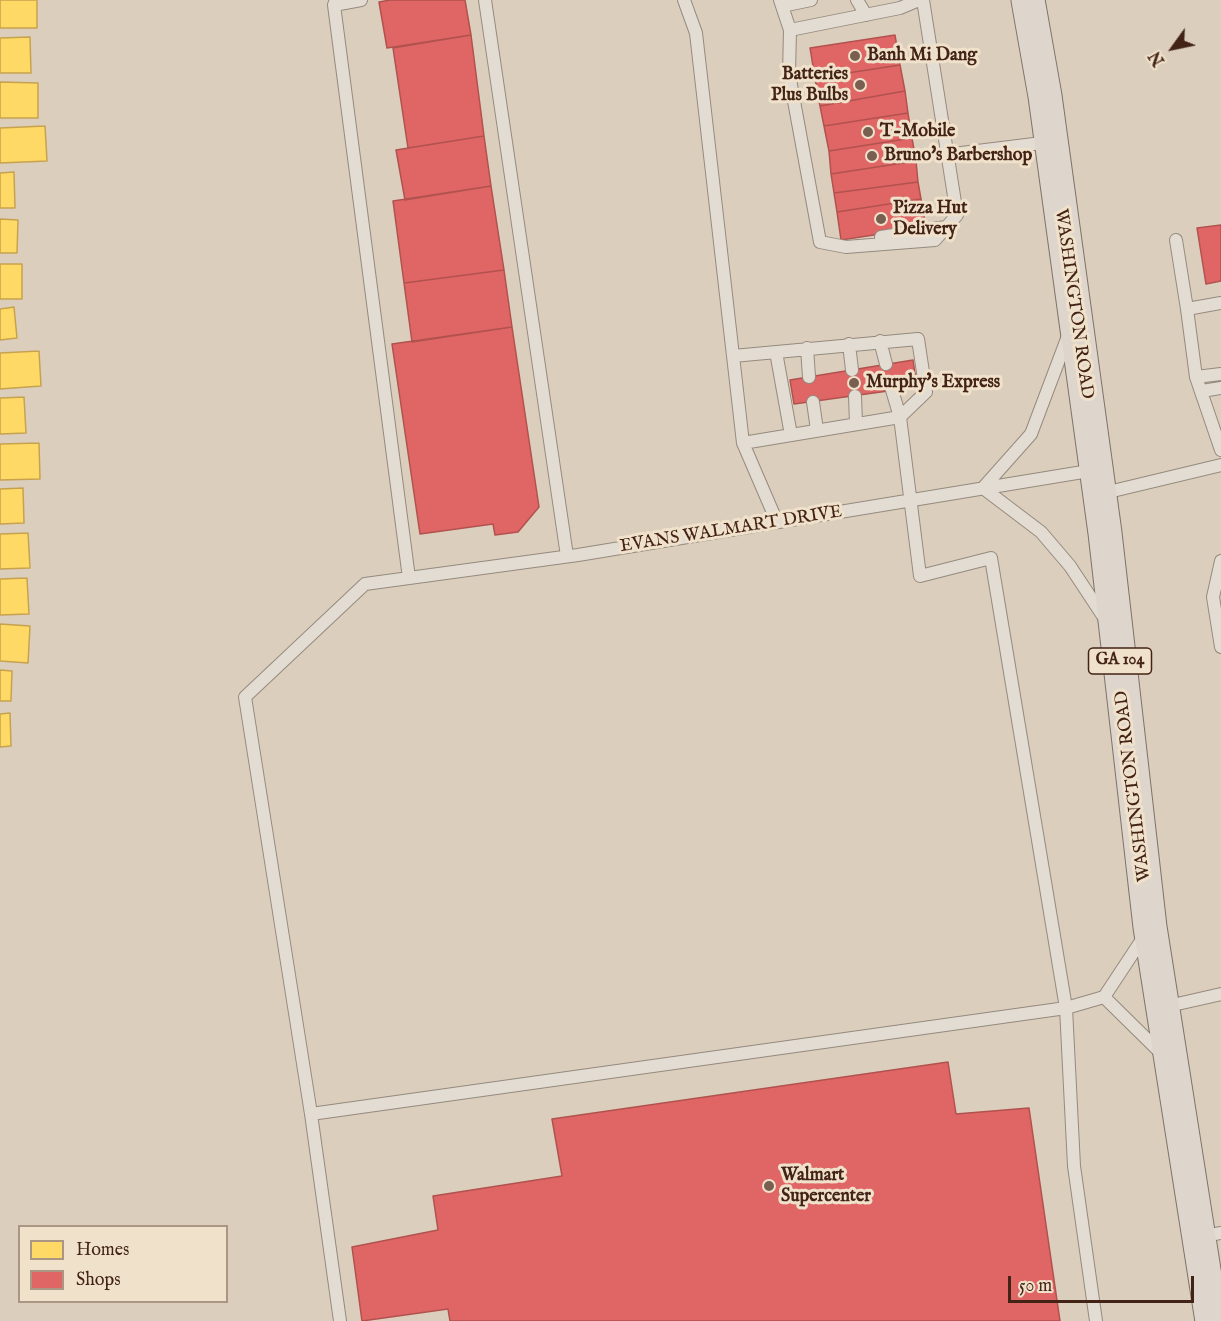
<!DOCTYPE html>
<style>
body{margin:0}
#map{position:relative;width:1221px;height:1321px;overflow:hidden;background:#dbcebc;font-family:"IM FELL English",serif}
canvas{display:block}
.legend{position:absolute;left:18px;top:1225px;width:210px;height:78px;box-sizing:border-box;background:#f0e1cb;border:2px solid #ab9583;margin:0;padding:8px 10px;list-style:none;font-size:18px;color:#432316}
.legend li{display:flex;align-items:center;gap:12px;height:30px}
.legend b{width:30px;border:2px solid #ab9583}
.north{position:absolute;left:1143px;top:18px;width:60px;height:60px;-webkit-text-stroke:4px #f0e1cb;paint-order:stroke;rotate:237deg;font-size:16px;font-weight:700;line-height:24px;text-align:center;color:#432316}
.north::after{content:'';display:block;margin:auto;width:21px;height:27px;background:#432316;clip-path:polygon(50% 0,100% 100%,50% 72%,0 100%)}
.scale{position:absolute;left:1008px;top:1276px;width:186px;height:27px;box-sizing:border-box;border:3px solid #432316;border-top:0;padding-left:8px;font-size:18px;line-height:21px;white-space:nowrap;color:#432316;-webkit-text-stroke:4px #f0e1cb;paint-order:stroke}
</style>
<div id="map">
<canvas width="1221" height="1321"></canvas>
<ul class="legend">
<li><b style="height:16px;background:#ffd966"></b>Homes</li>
<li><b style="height:16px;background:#e06666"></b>Shops</li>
</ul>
<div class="north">N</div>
<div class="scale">50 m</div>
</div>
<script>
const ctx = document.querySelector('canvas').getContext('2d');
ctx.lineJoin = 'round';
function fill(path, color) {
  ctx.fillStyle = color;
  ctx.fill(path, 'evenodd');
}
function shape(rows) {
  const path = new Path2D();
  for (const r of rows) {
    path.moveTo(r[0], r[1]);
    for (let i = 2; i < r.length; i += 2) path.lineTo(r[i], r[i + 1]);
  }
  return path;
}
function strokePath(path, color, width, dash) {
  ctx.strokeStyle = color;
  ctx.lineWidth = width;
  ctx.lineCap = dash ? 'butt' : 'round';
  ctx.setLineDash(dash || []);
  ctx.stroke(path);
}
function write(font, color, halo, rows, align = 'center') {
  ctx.font = font + ' "IM FELL English",serif';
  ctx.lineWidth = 6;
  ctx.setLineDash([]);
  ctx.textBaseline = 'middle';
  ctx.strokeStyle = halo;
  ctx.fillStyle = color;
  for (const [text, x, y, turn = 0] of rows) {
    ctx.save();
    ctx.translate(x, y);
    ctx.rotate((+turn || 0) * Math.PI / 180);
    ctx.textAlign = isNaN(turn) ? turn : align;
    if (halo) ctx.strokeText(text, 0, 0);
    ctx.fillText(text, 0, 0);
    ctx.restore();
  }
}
const homes = shape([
 [0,0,37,0,37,28,0,28,0,0],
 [30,37,31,73,0,73,0,38,30,37],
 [0,82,38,83,38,118,0,118,0,82],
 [45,126,47,161,0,163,0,128,45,126],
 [14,172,15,208,0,208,0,173,14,172],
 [0,219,18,220,17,253,0,253,0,219],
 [0,264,22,264,22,299,0,299,0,264],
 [14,307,17,338,0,340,0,309,14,307],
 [39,351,41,386,0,389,0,353,39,351],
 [24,397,26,433,0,434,0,398,24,397],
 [39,443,40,479,0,480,0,444,39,443],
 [23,488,24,523,0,524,0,489,23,488],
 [28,533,30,568,0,569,0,534,28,533],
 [27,578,29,614,0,615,0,579,27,578],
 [0,624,30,626,28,663,0,661,0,624],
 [0,670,12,671,11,701,0,701,0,670],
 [10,713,11,746,0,747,0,714,10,713]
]);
const shops = shape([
 [390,0,465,0,471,35,387,48,379,2,390,0],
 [471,35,484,136,408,148,393,48,471,35],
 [895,35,900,65,815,78,810,48,895,35],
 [900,65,905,91,820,106,815,78,900,65],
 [905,91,908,113,824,126,820,106,905,91],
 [908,113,912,138,829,151,824,126,908,113],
 [484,136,491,186,405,200,396,150,484,136],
 [912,138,916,161,831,174,829,151,912,138],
 [916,161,918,182,834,193,831,174,916,161],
 [918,182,921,199,837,212,834,193,918,182],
 [491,186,504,270,404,283,393,201,491,186],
 [921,199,926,227,841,240,837,212,921,199],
 [1221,225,1221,281,1206,284,1197,228,1221,225],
 [504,270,512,327,412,342,404,283,504,270],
 [512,327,539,507,518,532,495,535,493,524,420,534,392,344,512,327],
 [913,360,917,387,794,404,790,380,913,360],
 [948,1062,956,1114,1029,1108,1060,1321,450,1321,448,1309,362,1321,352,1247,438,1230,433,1196,562,1176,552,1119,948,1062]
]);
const service = shape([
 [336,0,334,5,409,578],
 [485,0,567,556],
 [684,0,696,33,743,443,900,417,920,576,991,558,1066,1008,1074,1166,1096,1321],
 [780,0,790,30,900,8,919,0],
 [857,0,866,15],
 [334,5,361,0],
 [782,6,811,0],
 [790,30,789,74,820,242,846,247,935,240,957,215,923,0],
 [945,155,1050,142],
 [881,237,946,227],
 [1176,240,1187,309],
 [1068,336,1031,434,983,488,1041,532,1070,566,1105,619],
 [880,341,886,364],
 [849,344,852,370],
 [807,348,809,377],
 [776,352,791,435],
 [733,356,918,339,926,392,900,417,892,390],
 [1221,374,1196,377,1221,450],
 [1196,377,1187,309,1221,303],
 [1202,391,1221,388],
 [855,396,856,424],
 [813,402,817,430],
 [743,443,777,522],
 [1095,470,578,555,365,584,245,697,311,1114,1066,1008,1104,997,1145,935],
 [1100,494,1221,465],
 [1221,561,1213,597,1221,647],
 [1104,997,1163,1055],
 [1164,1007,1221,994],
 [311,1114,340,1321],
 [1199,1237,1221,1233]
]);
const primary = shape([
 [1028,0,1045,96,1105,533,1150,927,1212,1321]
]);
const markers = [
 [855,56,6,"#785f50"],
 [860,85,6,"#785f50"],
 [868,132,6,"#785f50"],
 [872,156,6,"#785f50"],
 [881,219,6,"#785f50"],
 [854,383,6,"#785f50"],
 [769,1186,6,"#785f50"]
];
const shields = [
 [1120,661,63]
];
const shieldNames = [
 ["GA 104",1120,661]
];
const poiNames = [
 ["Banh Mi Dang",867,56],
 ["Batteries",848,75,"right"],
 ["Plus Bulbs",848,96,"right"],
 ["T-Mobile",880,132],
 ["Bruno's Barbershop",884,156],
 ["Pizza Hut",893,209],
 ["Delivery",893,230],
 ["Murphy's Express",866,383],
 ["Walmart",781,1176],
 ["Supercenter",781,1197]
];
const streetNames = [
 ["WASHINGTON ROAD",1073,304,82],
 ["EVANS WALMART DRIVE",731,530,-9],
 ["WASHINGTON ROAD",1134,786,-97]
];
fill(homes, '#ffd966');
strokePath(homes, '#c7a24e', 1.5);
fill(shops, '#e06666');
strokePath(shops, '#b1524e', 1.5);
strokePath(service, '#958a7e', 14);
strokePath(primary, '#7f7369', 35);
strokePath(service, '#e3dcd3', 12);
strokePath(primary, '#ded6cc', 33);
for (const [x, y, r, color] of markers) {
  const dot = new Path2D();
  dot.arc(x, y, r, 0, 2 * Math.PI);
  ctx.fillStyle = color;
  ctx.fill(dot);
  strokePath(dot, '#f0e1cb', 2);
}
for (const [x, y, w] of shields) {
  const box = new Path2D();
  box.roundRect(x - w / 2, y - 13, w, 26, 4.5);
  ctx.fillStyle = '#f0e1cb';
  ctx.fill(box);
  strokePath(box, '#432316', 1.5);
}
write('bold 16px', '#432316', null, shieldNames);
write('bold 18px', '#432316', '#f0e1cb', poiNames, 'left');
write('18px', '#432316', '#f0e1cb', streetNames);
</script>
